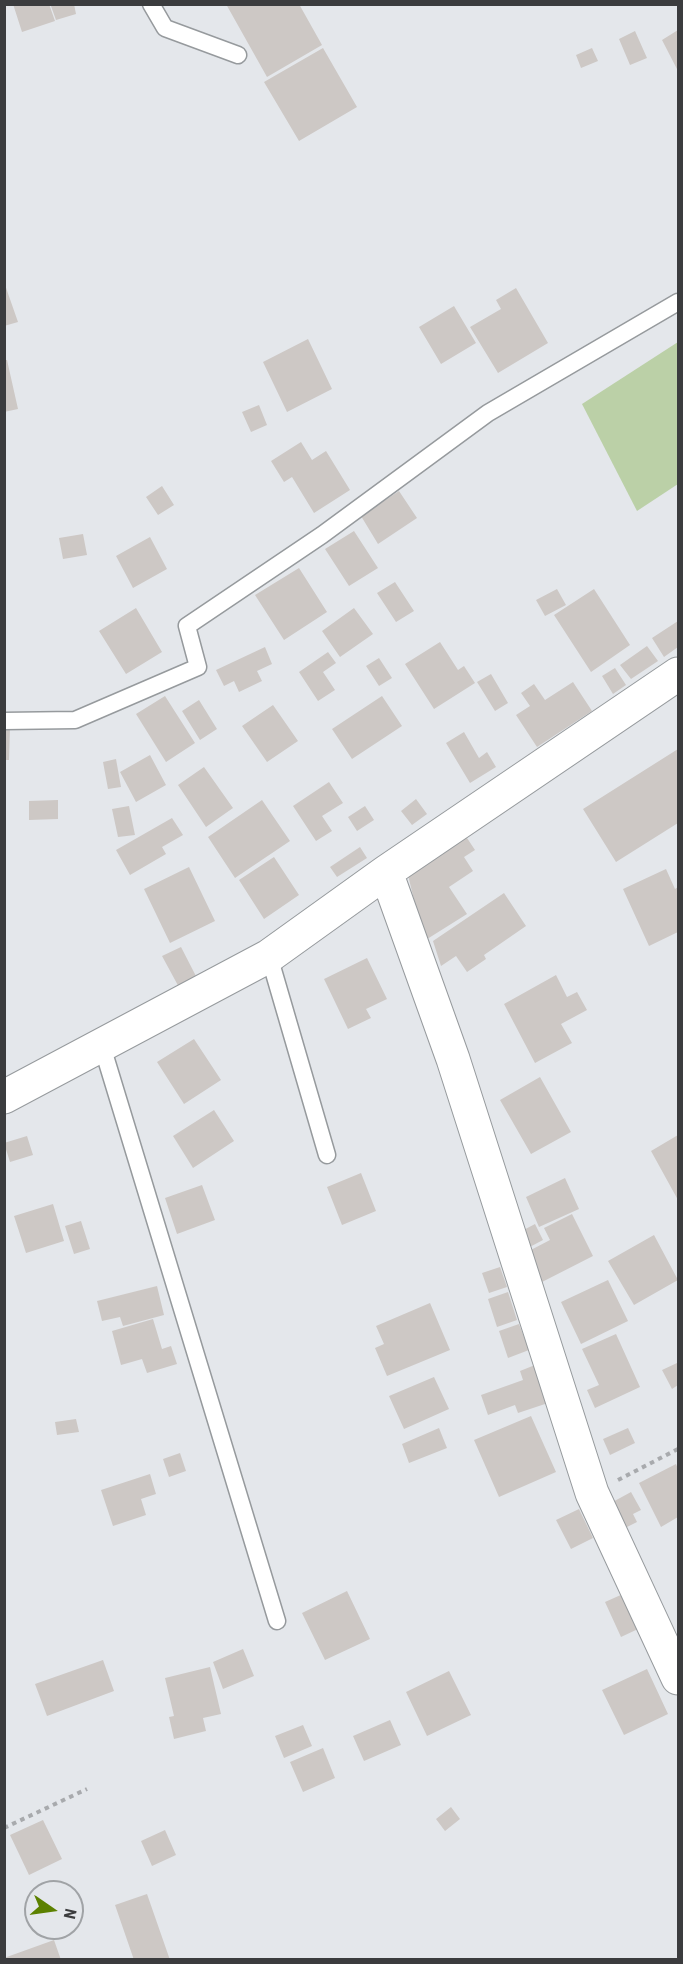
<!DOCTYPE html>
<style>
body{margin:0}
#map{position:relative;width:683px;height:1964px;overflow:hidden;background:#e4e7eb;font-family:"Roboto Condensed",sans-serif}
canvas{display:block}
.frame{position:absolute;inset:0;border:6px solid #3b3c3e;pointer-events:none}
.north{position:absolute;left:24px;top:1880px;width:60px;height:60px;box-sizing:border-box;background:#e4e7eb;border:2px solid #a0a3a6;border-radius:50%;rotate:103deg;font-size:16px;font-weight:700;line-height:24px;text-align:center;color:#3b3c3e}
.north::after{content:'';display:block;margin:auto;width:21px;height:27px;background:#5c8100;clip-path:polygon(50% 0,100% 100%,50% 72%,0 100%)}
</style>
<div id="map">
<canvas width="683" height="1964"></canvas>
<div class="frame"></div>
<div class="north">N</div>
</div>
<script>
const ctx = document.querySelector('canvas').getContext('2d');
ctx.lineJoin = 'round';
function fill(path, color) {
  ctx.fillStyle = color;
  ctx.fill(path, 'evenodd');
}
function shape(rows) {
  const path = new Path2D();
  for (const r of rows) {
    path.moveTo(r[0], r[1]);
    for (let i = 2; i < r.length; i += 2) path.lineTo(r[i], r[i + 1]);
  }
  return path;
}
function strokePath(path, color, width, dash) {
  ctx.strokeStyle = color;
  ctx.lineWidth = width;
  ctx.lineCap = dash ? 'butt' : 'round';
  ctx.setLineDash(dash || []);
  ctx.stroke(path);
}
const green = shape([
 [678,342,678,484,637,511,582,404]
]);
const building = shape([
 [13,4,49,4,55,21,22,32],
 [55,4,74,4,76,14,56,20,51,6],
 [226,4,299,4,322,45,267,77],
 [678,30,678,71,662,40],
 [635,31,647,58,630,65,619,39],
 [323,48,357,107,299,141,264,82],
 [592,48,598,61,581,68,576,55],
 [4,282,18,322,4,326],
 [516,288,548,343,498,373,470,327,501,309,496,300],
 [454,306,476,343,441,364,419,327],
 [308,339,332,389,287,412,263,362],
 [4,360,7,360,18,409,4,412],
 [259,405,267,425,251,432,242,412],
 [301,442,312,460,326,451,350,490,314,513,292,477,284,482,271,461],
 [162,486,174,505,158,515,146,497],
 [399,491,417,518,378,544,361,516],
 [354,531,378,568,349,586,325,549],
 [83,534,87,555,63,559,59,538],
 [150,537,167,569,133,588,116,556],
 [299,568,327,612,284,640,255,595],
 [395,582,414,611,396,622,377,593],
 [557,589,566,605,545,616,536,600],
 [594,589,630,645,591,672,554,615],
 [136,608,162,652,126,674,99,631],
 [354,608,373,634,340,657,322,631],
 [678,621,678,647,664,657,652,638],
 [440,642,458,670,464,666,475,683,434,709,405,664],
 [647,646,658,661,631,679,620,665],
 [265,647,272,664,257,671,262,681,239,692,234,681,224,686,216,670],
 [328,652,336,663,323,672,335,690,318,701,299,672],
 [379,658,392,678,379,686,366,666],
 [615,668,626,685,613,694,602,676],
 [491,674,508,703,495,711,477,682],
 [573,682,592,711,537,747,516,715,530,706,521,693,534,684,545,700],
 [165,696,195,743,166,762,136,714],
 [382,696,402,726,352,759,332,729],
 [199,700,217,729,200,740,182,711],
 [273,705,298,741,267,762,242,726],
 [4,728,10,728,9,760,4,760],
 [464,732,479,758,487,752,496,767,470,783,446,743],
 [678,749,678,823,616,862,583,809],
 [150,755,166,785,136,802,120,772],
 [116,759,121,787,108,789,103,762],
 [204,767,233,808,206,827,178,785],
 [329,782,343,803,322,816,332,831,316,841,293,806],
 [416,799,427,814,412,825,401,811],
 [58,800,58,819,29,820,29,801],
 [262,800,290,841,235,878,208,837],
 [129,806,135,835,118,837,112,809],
 [365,806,374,820,357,831,348,817],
 [172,818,183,835,162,847,166,854,130,875,116,850],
 [465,835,475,850,464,857,473,871,449,887,467,914,424,941,408,875],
 [360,847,367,858,337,877,330,867],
 [274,857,299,895,264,919,239,880],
 [189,867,215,921,170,943,144,889],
 [666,869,675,889,678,887,678,932,649,946,623,889],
 [504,893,526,926,484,955,486,959,467,972,456,956,441,966,433,941],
 [181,947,199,982,181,991,162,956],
 [367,958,387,999,366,1009,371,1018,348,1029,324,979],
 [556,975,567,997,577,992,587,1010,561,1024,572,1043,535,1063,504,1004],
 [194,1039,221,1080,184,1104,157,1062],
 [540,1077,571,1132,531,1154,500,1100],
 [214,1110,234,1141,193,1168,173,1136],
 [678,1135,678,1200,651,1151],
 [27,1136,33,1155,10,1162,4,1143],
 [361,1173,376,1211,342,1225,327,1187],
 [565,1178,579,1209,539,1227,526,1197],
 [202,1185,215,1220,177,1234,165,1198],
 [53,1204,64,1241,26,1253,14,1216],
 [572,1214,593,1256,542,1282,527,1252,550,1240,544,1228],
 [81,1221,90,1249,74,1254,65,1226],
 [535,1224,543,1240,524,1250,516,1234],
 [654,1235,678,1280,634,1305,608,1261],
 [500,1267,507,1287,489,1293,482,1273],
 [608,1280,628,1321,581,1344,561,1302],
 [157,1286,164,1315,123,1326,120,1317,102,1321,97,1301],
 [508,1292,517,1320,497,1327,488,1299],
 [430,1303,450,1350,387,1376,375,1348,384,1344,376,1326],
 [153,1319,162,1349,171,1346,177,1364,147,1373,142,1359,121,1365,112,1331],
 [519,1324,529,1350,508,1358,499,1331],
 [616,1334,640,1387,595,1408,587,1390,599,1385,582,1349],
 [677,1363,678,1367,678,1385,672,1389,662,1370],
 [535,1365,548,1403,518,1413,515,1405,488,1415,481,1395,523,1380,520,1371],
 [434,1377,449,1409,404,1429,389,1396],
 [531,1416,556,1472,499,1497,474,1440],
 [76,1419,79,1432,57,1435,55,1422],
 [439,1428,447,1448,409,1463,402,1444],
 [628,1428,635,1443,610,1455,603,1439],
 [180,1453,186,1471,169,1477,163,1459],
 [676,1464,678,1469,678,1517,661,1527,639,1483],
 [150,1474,156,1494,141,1499,146,1515,113,1526,101,1490],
 [631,1492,641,1510,633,1514,637,1522,623,1529,609,1504],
 [579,1509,593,1538,571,1549,556,1520],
 [347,1591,370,1639,325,1660,302,1613],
 [623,1594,638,1629,621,1637,605,1602],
 [243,1649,254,1676,223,1689,213,1662],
 [103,1660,114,1691,47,1716,35,1684],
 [210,1667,221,1714,203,1718,206,1731,174,1739,169,1717,174,1716,165,1678],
 [647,1669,668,1714,624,1735,602,1690],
 [449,1671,471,1715,427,1736,406,1692],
 [390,1720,401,1745,364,1761,353,1736],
 [303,1725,312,1746,284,1758,275,1736],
 [323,1748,335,1778,303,1792,290,1762],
 [451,1807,460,1819,445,1831,436,1819],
 [43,1820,62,1859,29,1875,10,1835],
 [165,1830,176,1855,152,1866,141,1841],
 [147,1894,170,1960,134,1960,115,1905],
 [54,1940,61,1960,4,1960,4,1958]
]);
const path = shape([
 [618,1480,678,1449],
 [4,1828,87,1789]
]);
const service = shape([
 [151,4,165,28,238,55],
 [4,721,75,720,198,667,187,626,322,535,488,413,678,302],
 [269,956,327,1155],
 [102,1046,277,1621]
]);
const minor = shape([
 [386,872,453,1059,592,1493,678,1678],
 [4,1097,269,956,386,872,678,674]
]);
fill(green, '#bbd0a7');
fill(building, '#cdc8c5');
strokePath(service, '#969a9d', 19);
strokePath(minor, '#969a9d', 35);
strokePath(path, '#a8aaad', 4, [4.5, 4.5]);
strokePath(service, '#fff', 16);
strokePath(minor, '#fff', 33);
</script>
